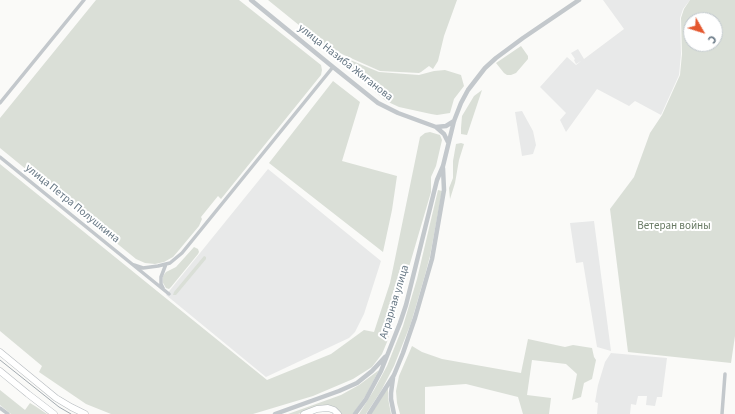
<!DOCTYPE html>
<meta charset="utf-8">
<style>
body{margin:0}
#map{position:relative;width:735px;height:414px;overflow:hidden;background:#fafaf8;font-family:"Source Sans 3",sans-serif}
canvas{display:block}
.north{position:absolute;left:683px;top:12px;width:40px;height:40px;box-sizing:border-box;background:#fff;border:1px solid #c1c8cd;border-radius:50%;rotate:129deg;font-size:11px;font-weight:700;line-height:16px;text-align:center;color:#657683}
.north::after{content:'';display:block;margin:auto;width:14px;height:18px;background:#e4572e;clip-path:polygon(50% 0,100% 100%,50% 72%,0 100%)}
</style>
<div id="map">
<canvas width="735" height="414"></canvas>
<div class="north">С</div>
</div>
<script>
const ctx = document.querySelector('canvas').getContext('2d');
ctx.lineJoin = 'round';
function fill(path, color) {
  ctx.fillStyle = color;
  ctx.fill(path, 'evenodd');
}
function shape(rows) {
  const path = new Path2D();
  for (const r of rows) {
    path.moveTo(r[0], r[1]);
    for (let i = 2; i < r.length; i += 2) path.lineTo(r[i], r[i + 1]);
  }
  return path;
}
function strokePath(path, color, width, dash) {
  ctx.strokeStyle = color;
  ctx.lineWidth = width;
  ctx.lineCap = dash ? 'butt' : 'round';
  ctx.setLineDash(dash || []);
  ctx.stroke(path);
}
function write(font, color, halo, rows, align = 'center') {
  ctx.font = font + ' "Source Sans 3",sans-serif';
  ctx.lineWidth = 4;
  ctx.setLineDash([]);
  ctx.textBaseline = 'middle';
  ctx.strokeStyle = halo;
  ctx.fillStyle = color;
  for (const [text, x, y, turn = 0] of rows) {
    ctx.save();
    ctx.translate(x, y);
    ctx.rotate((+turn || 0) * Math.PI / 180);
    ctx.textAlign = isNaN(turn) ? turn : align;
    if (halo) ctx.strokeText(text, 0, 0);
    ctx.fillText(text, 0, 0);
    ctx.restore();
  }
}
const built = shape([
 [603,0,690,0,683,9,680,18,681,54,679,75,661,115,635,101,629,106,597,89,566,132,560,120,566,113,540,87,567,57,576,65,581,61,576,64,574,60,575,59,571,53,578,49,584,59,624,29],
 [522,111,533,131,536,145,533,154,522,156,515,112],
 [268,169,381,261,364,314,355,332,349,338,266,377,166,295],
 [594,221,611,351,597,347,583,262,576,263,570,223],
 [611,353,667,358,662,397,657,397,655,406,646,405,647,396,638,396,636,405,631,404,630,414,597,414,598,403,595,402,598,385,605,362]
]);
const green = shape([
 [96,0,239,0,321,65,322,70,321,75,221,199,218,196,201,217,202,219,199,226,179,250,173,257,164,262,155,264,145,263,136,259,0,148,0,118],
 [268,0,457,0,444,36,438,61,433,69,429,66,421,72,419,73,380,71,326,47],
 [690,0,735,0,735,336,731,363,628,352,610,209,634,177,650,133,662,115,680,75,682,54,681,18,684,9],
 [691,20,715,20,715,44,691,44],
 [521,46,528,56,528,59,516,73,511,75,507,75,504,73,496,63],
 [324,49,379,72,419,75,434,71,445,70,461,75,464,86,454,99,450,113,437,115,431,114,399,107,386,101],
 [333,81,360,102,342,161,397,176,392,210,383,252,269,163],
 [482,90,467,135,461,134,461,128,462,116,474,96],
 [430,132,440,135,442,140,436,166,431,177,431,192,387,342,382,354,372,367,353,379,313,396,253,414,111,414,86,404,39,372,42,366,0,331,0,164,267,380,331,354,364,330,374,332,390,283,420,137,425,133],
 [461,143,464,144,459,160,455,183,450,199,449,188,453,178,453,161,456,144],
 [438,190,442,191,430,256,425,275,411,323,394,366,381,391,366,414,359,414,374,390,387,366,403,326,417,279],
 [194,247,198,249,199,252,198,254,171,287,169,289,166,288,163,283,163,276,166,272,176,267],
 [204,256,206,257,206,259,176,295,173,295,174,292],
 [528,339,565,347,573,345,592,348,594,357,596,360,592,379,584,383,581,397,572,400,577,374,566,364,532,360,527,395,551,398,549,414,523,414,518,397,466,384,425,387,425,414,400,414,397,403,396,391,399,376,412,346,422,352,442,359,521,373],
 [379,370,366,395,353,414,341,414,335,408,327,405,298,414,288,414,341,395,359,385],
 [388,387,388,398,391,414,371,414],
 [0,390,25,410,30,403,35,406,47,414,11,414,0,405]
]);
const minor = shape([
 [0,103,84,0],
 [0,157,169,294],
 [134,265,143,268,158,266,170,263,182,253,333,67],
 [163,288,161,284,161,277,166,264],
 [0,408,8,414],
 [722,414,725,374]
]);
const tertiary = shape([
 [251,0,333,67,378,103,398,113,436,127,444,134,448,142],
 [436,127,446,126,454,121],
 [393,378,391,393,391,399,394,414],
 [275,414,339,391,357,383,372,371,385,357],
 [355,414,366,399,381,371,400,323,406,305,437,180,443,166,454,121,461,103,468,90,485,68,496,58,523,38,579,0],
 [369,414,394,375,403,353,415,318,432,259,444,190,443,168]
]);
const primary = shape([
 [0,352,56,398,71,407,85,414],
 [0,371,28,394,54,414],
 [304,414,317,409,328,408,334,410,338,414]
]);
const tram = shape([
 [0,360,59,407,71,414]
]);
const streetNames = [
 ["улица Назиба Жиганова",345,63,38],
 ["улица Петра Полушкина",72,204,39],
 ["Аграрная улица",395,302,-73]
];
const parkNames = [
 ["Ветеран войны",674,227]
];
fill(built, '#e8e9e9');
fill(green, '#dadfd7');
strokePath(primary, '#b5babe', 7);
strokePath(minor, '#c3c8cc', 3.5);
strokePath(tertiary, '#c3c8cc', 4.5);
strokePath(primary, '#fff', 6);
strokePath(tram, '#a2aab0', 1);
write('11px', '#657683', '#fff', streetNames);
write('11px', '#687a64', '#fff', parkNames);
</script>
